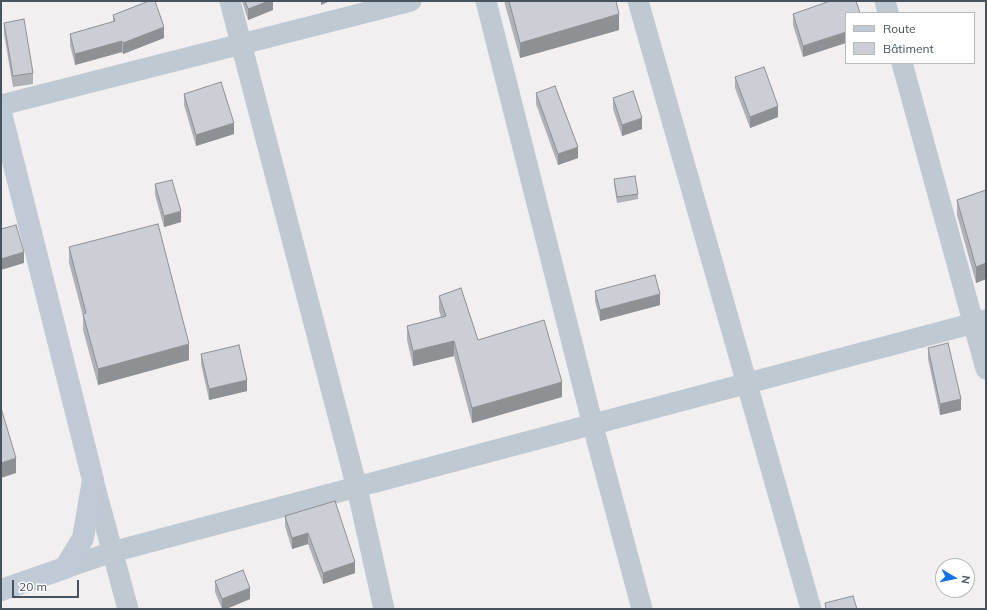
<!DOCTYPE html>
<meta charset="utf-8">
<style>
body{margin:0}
#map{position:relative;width:987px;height:610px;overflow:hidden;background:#f1efef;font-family:Mulish,sans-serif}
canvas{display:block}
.frame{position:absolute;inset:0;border:2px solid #46525d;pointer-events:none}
.legend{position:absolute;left:845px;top:12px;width:130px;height:52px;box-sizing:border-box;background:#fff;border:1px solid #b5babe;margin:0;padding:5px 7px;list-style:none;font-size:12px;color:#46525d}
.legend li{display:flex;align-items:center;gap:8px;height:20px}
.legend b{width:20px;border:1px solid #b5babe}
.north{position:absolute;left:935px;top:558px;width:40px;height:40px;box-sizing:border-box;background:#fff;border:1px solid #b5babe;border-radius:50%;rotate:99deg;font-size:11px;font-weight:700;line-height:16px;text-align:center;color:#46525d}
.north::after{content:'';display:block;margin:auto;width:14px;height:18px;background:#1573e5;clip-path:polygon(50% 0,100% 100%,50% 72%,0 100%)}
.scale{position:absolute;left:12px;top:580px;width:67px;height:18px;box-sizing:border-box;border:2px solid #46525d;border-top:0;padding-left:5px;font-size:12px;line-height:14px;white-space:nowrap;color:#46525d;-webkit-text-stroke:3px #fff;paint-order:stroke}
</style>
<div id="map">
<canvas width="987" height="610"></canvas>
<div class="frame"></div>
<ul class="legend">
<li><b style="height:5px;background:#bfcad6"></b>Route</li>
<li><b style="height:11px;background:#cbced4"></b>Bâtiment</li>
</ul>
<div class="north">N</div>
<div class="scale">20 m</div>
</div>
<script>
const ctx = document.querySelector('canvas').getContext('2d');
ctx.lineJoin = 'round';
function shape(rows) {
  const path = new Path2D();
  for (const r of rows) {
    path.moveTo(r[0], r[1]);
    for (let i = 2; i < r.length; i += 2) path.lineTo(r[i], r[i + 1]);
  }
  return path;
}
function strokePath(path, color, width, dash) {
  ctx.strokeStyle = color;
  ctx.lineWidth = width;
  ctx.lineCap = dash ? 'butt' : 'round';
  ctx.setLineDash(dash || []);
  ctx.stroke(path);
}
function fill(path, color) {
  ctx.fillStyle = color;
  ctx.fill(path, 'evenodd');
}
const street = shape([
 [230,1,357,488,384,609],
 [486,1,593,426,642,609],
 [638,1,811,609],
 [885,1,888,13],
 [902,63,986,369],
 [1,105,411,1],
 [93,480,128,609],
 [65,568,112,552,986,320]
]);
const secondary = shape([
 [1,113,93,480,83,538,65,568,1,590]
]);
const wall = shape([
 [242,1,273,1,273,10,248,20],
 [504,1,616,1,619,30,520,58],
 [860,13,803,57,793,25,793,14],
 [113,15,164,38,123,54,122,52,75,65,70,45,70,34,113,22],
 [4,23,33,73,33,84,13,87,4,34],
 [735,77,778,117,750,128,735,88],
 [536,93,578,158,558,165,536,104],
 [184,94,234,134,196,146,184,105],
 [613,98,642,129,622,136,613,109],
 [614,179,638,194,638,199,617,203,614,184],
 [155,184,181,222,164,227,155,195],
 [986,190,986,279,976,283,957,215,957,200],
 [69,247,189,360,98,385,83,330,83,316,69,263],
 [595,291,660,305,600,321,595,301],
 [439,296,478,340,562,397,472,423,454,356,413,366,407,340,407,326,441,317,439,310],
 [928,348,961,410,940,415,928,359],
 [201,354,247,391,209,400,201,364],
 [335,501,355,573,323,584,308,544,292,549,285,526,285,516],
 [215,581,250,599,226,609,222,609,215,592]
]);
const shadedWall = shape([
 [269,1,273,1,273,10,248,20,248,9],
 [321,1,330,1,321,5],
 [619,14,619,30,520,58,520,43],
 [164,27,164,38,123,54,123,43],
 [846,32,846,43,803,57,803,46],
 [122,41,122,52,75,65,75,54],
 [778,106,778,117,750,128,750,117],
 [642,118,642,129,622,136,622,125],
 [234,123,234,134,196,146,196,135],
 [578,147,578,158,558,165,558,154],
 [181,211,181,222,164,227,164,216],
 [24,252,24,263,1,270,1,259],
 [986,263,986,279,976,283,976,267],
 [660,294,660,305,600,321,600,310],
 [454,341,454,356,413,366,413,351],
 [189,344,189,360,98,385,98,369],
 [247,380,247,391,209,400,209,389],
 [562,382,562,397,472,423,472,408],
 [961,399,961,410,940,415,940,404],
 [16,458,16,473,1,478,1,463],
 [308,533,308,544,292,549,292,538],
 [355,562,355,573,323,584,323,573],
 [250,588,250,599,226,609,222,609,222,599]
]);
const building = shape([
 [149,1,155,1,164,27,123,43,122,41,75,54,70,34,115,21,113,15,149,1],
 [245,1,269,1,248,9,245,1],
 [509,1,616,1,619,14,520,43,509,1],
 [830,1,856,1,860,13,846,13,846,32,803,46,793,14,830,1],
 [24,19,33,73,13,76,4,23,24,19],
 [764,67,778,106,750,117,735,77,764,67],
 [221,82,234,123,196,135,184,94,221,82],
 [555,86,578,147,558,154,536,93,555,86],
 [633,91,642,118,622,125,613,98,633,91],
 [635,176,638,194,617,197,614,179,635,176],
 [172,180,181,211,164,216,155,184,172,180],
 [986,190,986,263,976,267,957,200,986,190],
 [158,224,189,344,98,369,83,314,86,313,69,247,158,224],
 [16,225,24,252,1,259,1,229,16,225],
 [655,275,660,294,600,310,595,291,655,275],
 [461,288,478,340,544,320,562,382,472,408,454,341,413,351,407,326,446,316,439,296,461,288],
 [948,343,961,399,940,404,928,348,948,343],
 [239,345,247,380,209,389,201,354,239,345],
 [1,408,16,458,1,463,1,408],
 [335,501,355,562,323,573,308,533,292,538,285,516,335,501],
 [243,570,250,588,222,599,215,581,243,570],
 [853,596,857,609,826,609,825,603,853,596]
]);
strokePath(street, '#bfc9d1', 21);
strokePath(secondary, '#bfcad6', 22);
fill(wall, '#afb1b6');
fill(shadedWall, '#8e9094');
fill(building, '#cbced4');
strokePath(building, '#8e9094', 1);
</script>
